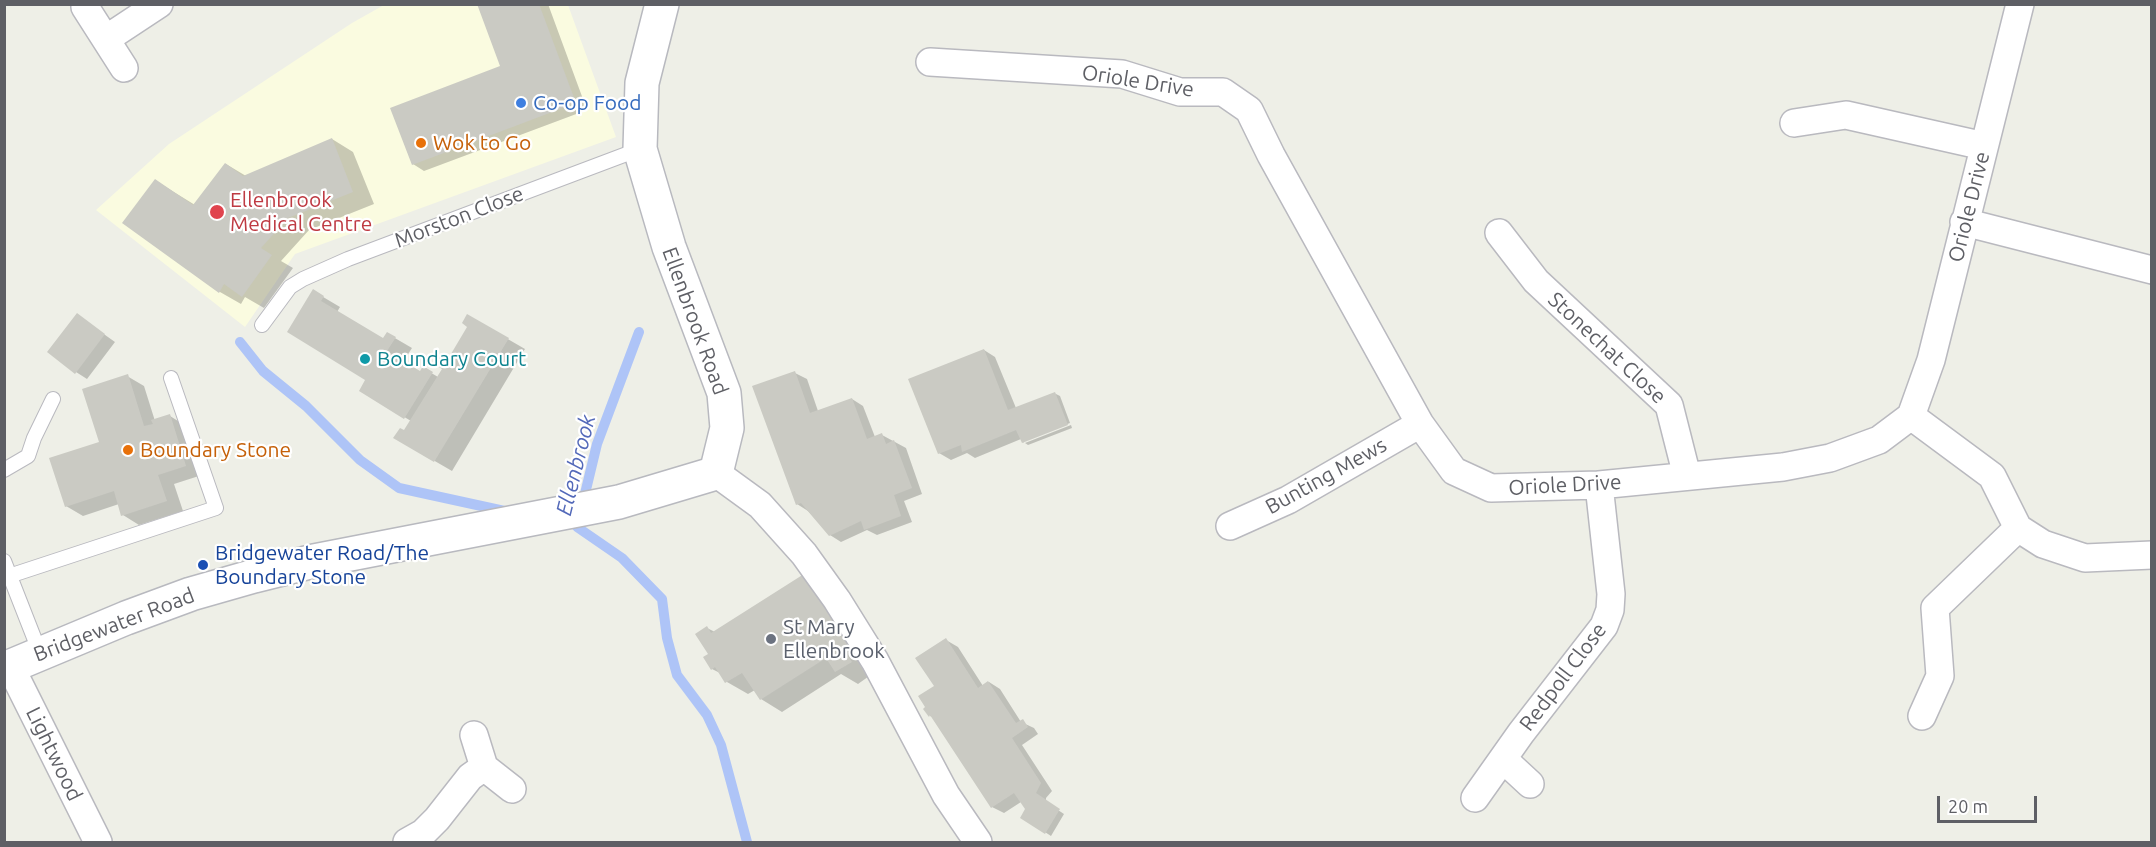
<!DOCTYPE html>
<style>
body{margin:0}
#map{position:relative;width:2156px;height:847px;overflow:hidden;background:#eeefe7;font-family:Ubuntu,sans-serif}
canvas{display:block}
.frame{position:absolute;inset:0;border:6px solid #5e5f65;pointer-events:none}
.scale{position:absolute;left:1937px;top:796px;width:100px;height:27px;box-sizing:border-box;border:3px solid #5e5f65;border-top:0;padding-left:8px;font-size:18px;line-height:21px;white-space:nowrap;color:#5e5f65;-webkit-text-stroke:4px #fff;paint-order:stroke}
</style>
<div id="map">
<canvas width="2156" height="847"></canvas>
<div class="frame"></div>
<div class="scale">20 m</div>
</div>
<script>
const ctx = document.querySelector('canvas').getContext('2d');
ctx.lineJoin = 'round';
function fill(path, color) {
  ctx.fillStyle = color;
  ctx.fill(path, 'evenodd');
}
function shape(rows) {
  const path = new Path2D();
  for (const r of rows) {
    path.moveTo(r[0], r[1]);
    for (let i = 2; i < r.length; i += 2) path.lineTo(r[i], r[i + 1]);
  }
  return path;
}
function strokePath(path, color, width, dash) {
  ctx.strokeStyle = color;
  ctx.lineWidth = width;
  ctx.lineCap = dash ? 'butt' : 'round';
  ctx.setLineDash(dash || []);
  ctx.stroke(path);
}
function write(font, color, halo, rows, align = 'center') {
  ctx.font = font + ' Ubuntu,sans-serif';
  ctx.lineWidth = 4.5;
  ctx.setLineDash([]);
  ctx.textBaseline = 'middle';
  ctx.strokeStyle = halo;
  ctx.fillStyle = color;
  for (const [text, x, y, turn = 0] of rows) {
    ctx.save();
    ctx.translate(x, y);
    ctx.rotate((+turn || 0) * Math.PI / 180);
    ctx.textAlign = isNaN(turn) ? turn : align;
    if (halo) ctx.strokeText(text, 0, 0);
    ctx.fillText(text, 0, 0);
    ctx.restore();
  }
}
const commercial = shape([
 [384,5,568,5,616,137,295,254,245,327,96,210,169,144,352,23]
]);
const shadow = shape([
 [479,4,548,4,587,110,424,171,413,164,502,67],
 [332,139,353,152,374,204,309,230,281,261,293,268,264,308,245,297,241,304,220,292,124,223,156,181,195,205,226,164,246,176],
 [313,291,340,307,337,312,384,340,388,334,412,348,403,362,420,373,423,368,438,377,469,326,468,316,525,349,452,471,395,438,405,432,411,421,361,391,368,379],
 [77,315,115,342,87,379,76,372],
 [984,350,995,357,1016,408,1054,393,1060,396,1070,423,1024,440,1024,443,1021,439,975,458,967,453,951,460,939,453],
 [795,373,807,379,818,411,852,399,863,406,875,437,882,435,906,448,922,494,904,501,912,522,877,535,867,530,841,542,830,535,808,511,797,504],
 [127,376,144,386,155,421,170,416,186,426,202,475,174,484,183,511,139,525,123,515,119,504,83,516,66,506,100,443],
 [1071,425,1072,428,1028,445,1025,443],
 [804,575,872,674,858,684,841,674,782,712,761,699,755,690,748,694,727,682,722,674,712,669,707,628,715,632],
 [946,640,958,647,983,686,989,682,1000,689,1021,722,1034,728,1038,734,1022,745,1052,791,1046,798,1046,802,1064,814,1051,836,1022,817,1027,809,1021,802,1004,813,992,807,934,718,930,716]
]);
const stream = shape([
 [639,332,597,444,577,527,622,558,662,599,667,638,677,675,707,715,721,745,747,842],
 [240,342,263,371,306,406,360,460,399,488,509,512]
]);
const building = shape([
 [477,4,539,4,576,103,412,165,390,108,500,66],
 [332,138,353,192,288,218,261,248,272,255,242,297,224,284,219,293,122,223,155,179,193,205,225,163,243,176],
 [313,289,324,296,321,301,383,338,387,332,396,337,387,351,420,371,423,366,433,372,404,419,359,391,365,380,287,332],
 [77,313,105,334,75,374,47,352],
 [467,314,509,338,434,462,393,438,400,428,404,430,442,369,434,364,440,354,448,359,467,327,462,323],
 [984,349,1008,410,1055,392,1068,425,1022,443,1016,430,962,452,961,445,938,454,908,379],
 [795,371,810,413,852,398,867,439,882,433,886,444,894,440,912,488,894,495,901,516,864,530,861,521,829,536,801,503,796,505,752,386],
 [128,374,144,426,153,424,151,420,170,414,186,466,158,475,167,501,121,516,114,491,65,507,49,458,99,442,82,389],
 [804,574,848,643,842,647,852,662,835,672,826,658,760,700,742,673,725,683,715,667,711,670,703,657,708,654,695,634,707,626,711,633],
 [946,638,978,688,988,681,1016,723,1023,719,1028,727,1012,738,1041,783,1036,793,1060,809,1045,834,1020,818,1025,809,1014,793,991,808,930,715,929,717,923,709,925,707,918,696,934,686,915,658]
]);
const lane = shape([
 [262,325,290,287,303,279,348,259,640,149],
 [4,470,28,456,34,438,53,399],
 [4,561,40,653],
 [9,576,216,508,171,378]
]);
const street = shape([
 [85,7,124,68],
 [106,39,159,4],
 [930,62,1122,74,1180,92,1223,92,1249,110,1271,155,1420,424,1454,471,1491,488,1599,485,1783,467,1830,458,1879,440,1911,416,1931,360,2020,4],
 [1794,123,1846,115,1984,146],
 [1964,222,2152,270],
 [1499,233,1536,281,1669,405,1687,476],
 [1911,416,1992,476,2018,528,2043,544,2085,558,2152,555],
 [716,473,760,505,804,554,837,600,875,661,946,795,978,842],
 [1230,526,1288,500,1420,424],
 [10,666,98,842],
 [1922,716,1940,676,1935,608,2018,528],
 [474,735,484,767,512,789],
 [1503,759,1530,784],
 [1475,798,1521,733,1604,626,1610,610,1611,594,1599,485],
 [407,842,423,833,437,819,470,777,484,767]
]);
const secondary = shape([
 [4,669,126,618,191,594,254,576,314,561,619,502,716,473,727,428,724,393,669,247,640,149,642,83,662,4]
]);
const markers = [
 [521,103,6,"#3f7fe0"],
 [421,143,6,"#e8710a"],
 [217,212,8,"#e0444e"],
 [365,359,6,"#0f9aa8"],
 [128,450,6,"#e8710a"],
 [203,565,6,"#1a4fb4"],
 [771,639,6,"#6b7280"]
];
const streetNames = [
 ["Oriole Drive",1138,81,9],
 ["Oriole Drive",1969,207,-76],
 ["Morston Close",459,217,-21],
 ["Ellenbrook Road",695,321,70],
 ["Stonechat Close",1607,348,43],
 ["Bunting Mews",1326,476,-29],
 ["Oriole Drive",1565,485,-3],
 ["Bridgewater Road",114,625,-21],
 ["Redpoll Close",1563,677,-53],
 ["Lightwood",54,754,64]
];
const shopNames = [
 ["Co-op Food",533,103]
];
const foodNames = [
 ["Wok to Go",433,143],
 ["Boundary Stone",140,450]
];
const healthNames = [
 ["Ellenbrook",230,200],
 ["Medical Centre",230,224]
];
const cultureNames = [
 ["Boundary Court",377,359]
];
const transitNames = [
 ["Bridgewater Road/The",215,553],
 ["Boundary Stone",215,577]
];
const worshipNames = [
 ["St Mary",783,627],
 ["Ellenbrook",783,651]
];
const waterNames = [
 ["Ellenbrook",576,465,-76]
];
fill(commercial, '#fafbe0');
fill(shadow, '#0003');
strokePath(stream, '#aec4f7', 10);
fill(building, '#cacac3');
strokePath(lane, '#b9b9bf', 16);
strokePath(street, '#b9b9bf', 30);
strokePath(secondary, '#b8b9bf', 36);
strokePath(lane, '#fff', 14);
strokePath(street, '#fff', 27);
strokePath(secondary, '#fff', 33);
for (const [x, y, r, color] of markers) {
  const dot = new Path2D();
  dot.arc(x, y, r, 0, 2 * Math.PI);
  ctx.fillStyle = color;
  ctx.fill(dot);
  strokePath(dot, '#fff', 2);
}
write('21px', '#5e5f65', '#fff', streetNames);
write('21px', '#366cbe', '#fff', shopNames, 'left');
write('21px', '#c56008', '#fff', foodNames, 'left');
write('21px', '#be3a42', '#fff', healthNames, 'left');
write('21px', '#0d838f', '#fff', cultureNames, 'left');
write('21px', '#164399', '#fff', transitNames, 'left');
write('21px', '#5b616d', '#fff', worshipNames, 'left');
write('italic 22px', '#5369b9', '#fff', waterNames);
</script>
